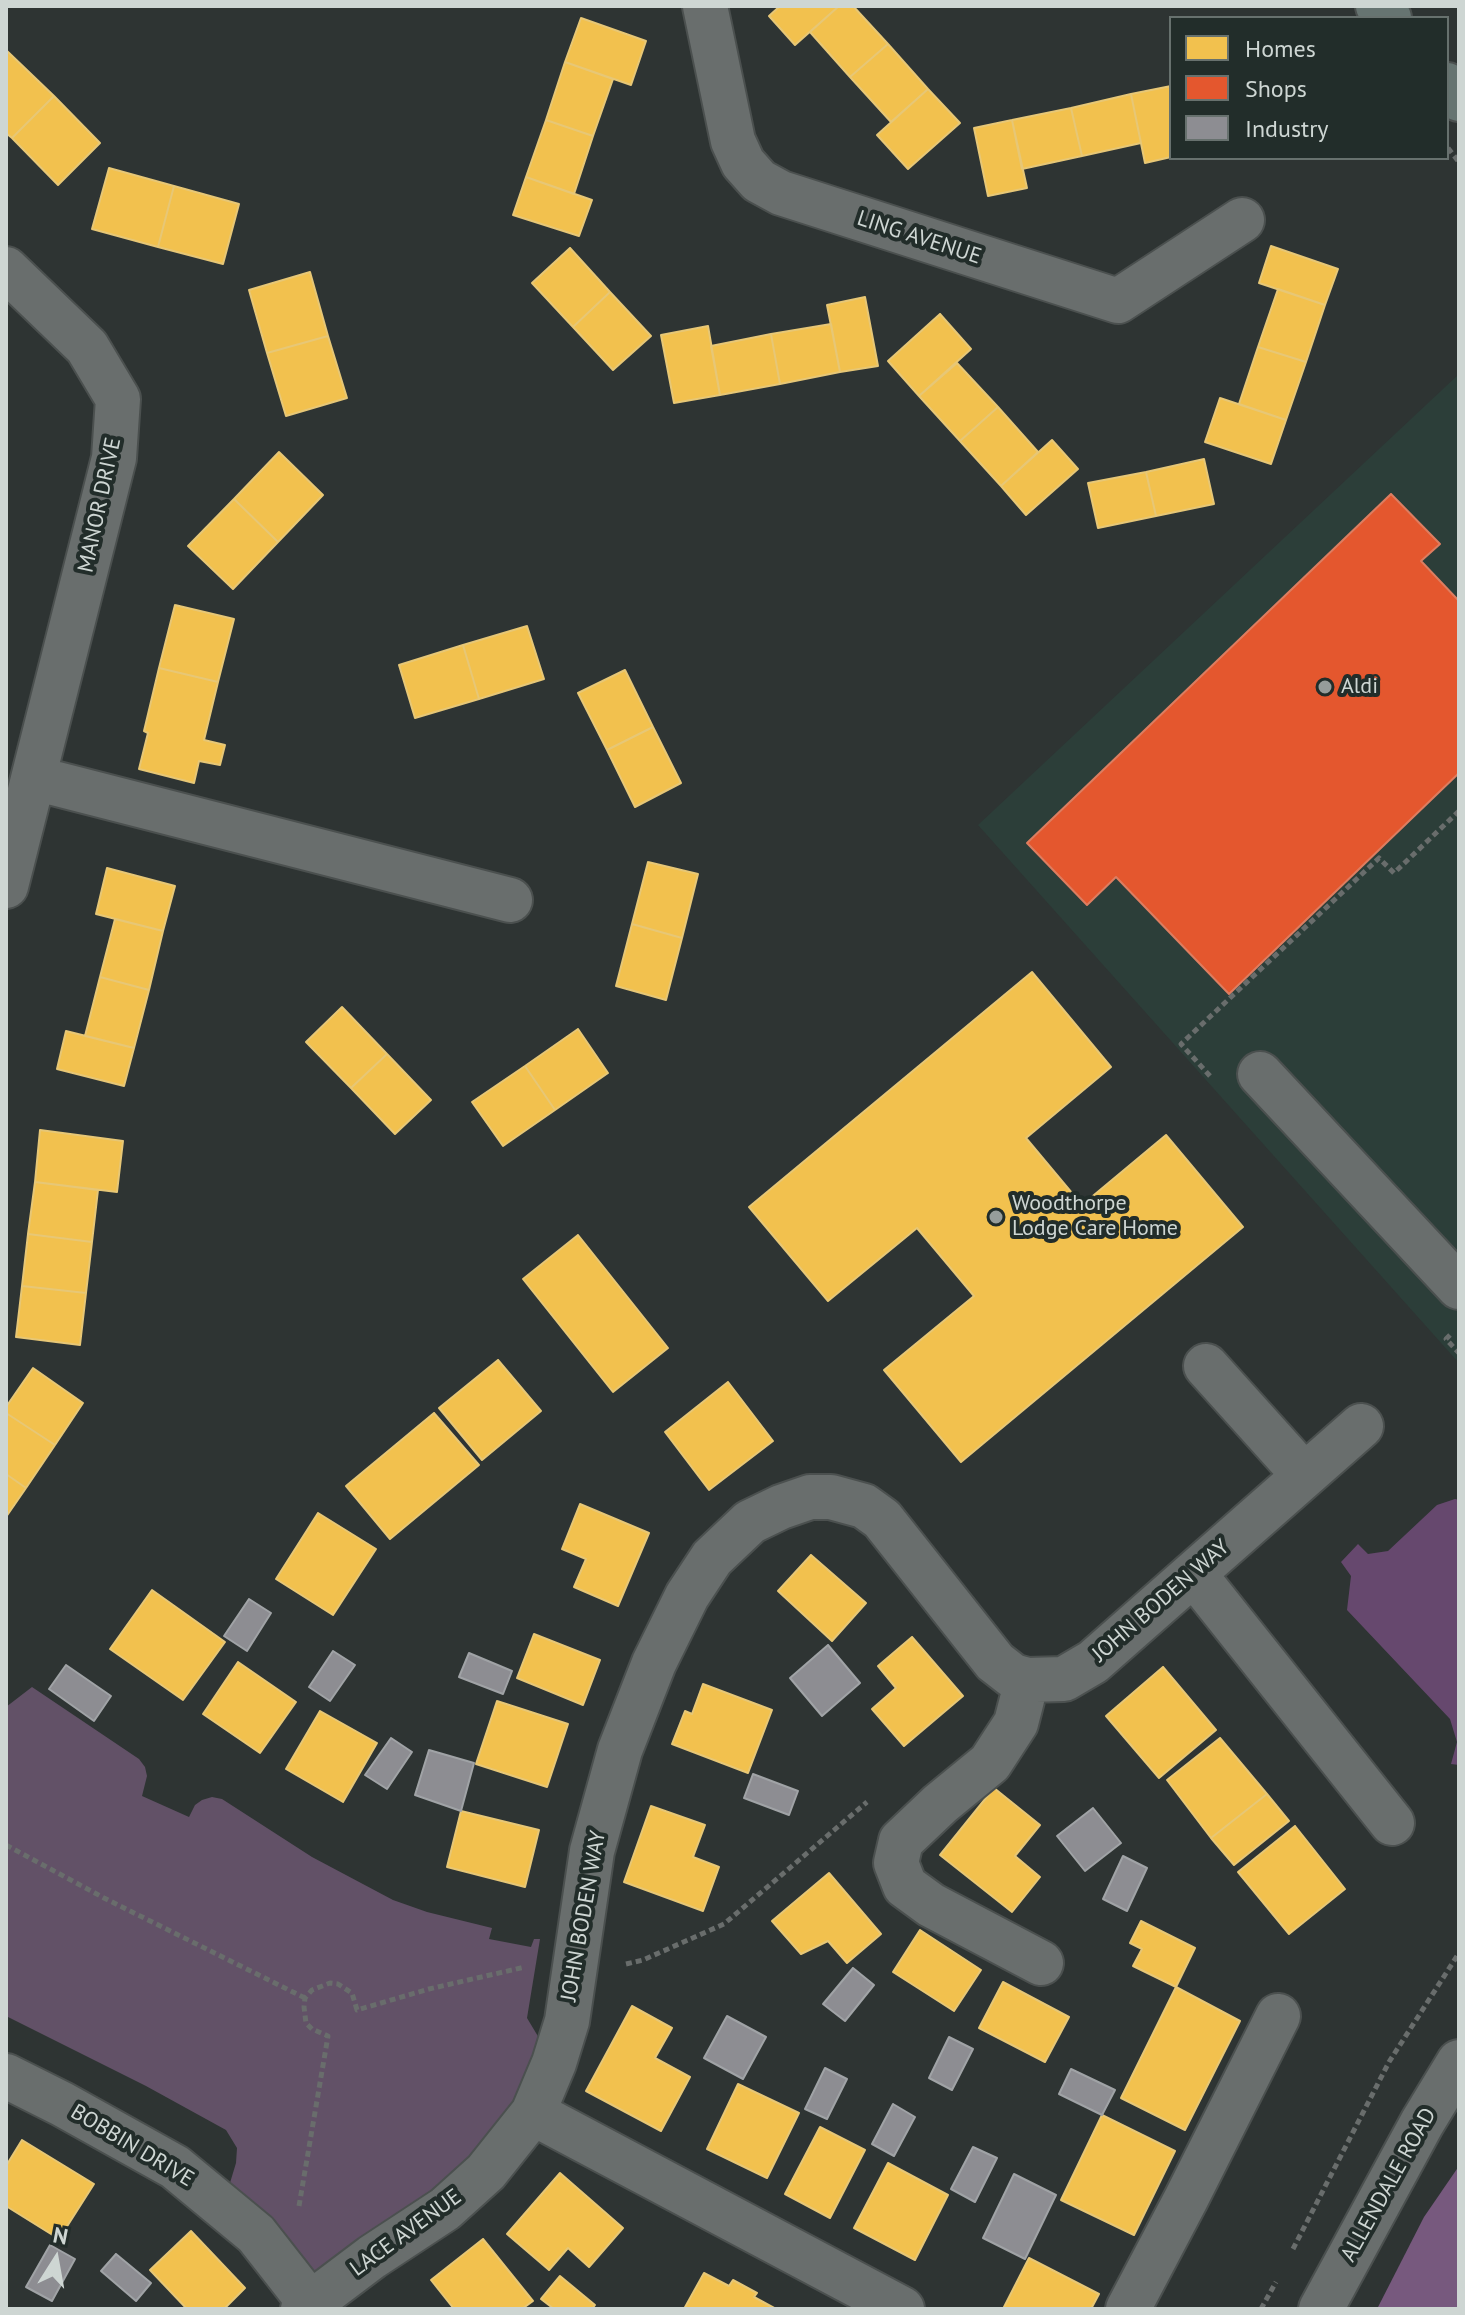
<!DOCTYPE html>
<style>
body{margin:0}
#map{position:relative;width:1465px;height:2315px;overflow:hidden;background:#2e3433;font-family:"PT Sans",sans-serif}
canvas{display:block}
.frame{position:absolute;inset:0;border:8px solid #ced6d3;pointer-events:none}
.legend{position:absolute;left:1169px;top:16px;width:280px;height:144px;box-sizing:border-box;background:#222d2a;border:2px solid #67716e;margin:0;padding:10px 14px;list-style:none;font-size:24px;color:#ced6d3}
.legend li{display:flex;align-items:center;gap:16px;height:40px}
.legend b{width:40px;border:2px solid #67716e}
.north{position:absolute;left:16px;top:2219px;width:80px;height:80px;-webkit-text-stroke:6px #222d2a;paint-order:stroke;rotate:11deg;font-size:22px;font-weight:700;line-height:32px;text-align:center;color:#ced6d3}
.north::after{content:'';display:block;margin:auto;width:28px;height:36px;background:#ced6d3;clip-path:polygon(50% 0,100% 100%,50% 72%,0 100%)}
</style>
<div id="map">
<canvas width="1465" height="2315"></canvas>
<div class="frame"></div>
<ul class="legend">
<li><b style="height:22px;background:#f2c14e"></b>Homes</li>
<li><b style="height:22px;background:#e4572e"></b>Shops</li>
<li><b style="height:22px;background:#8d8d92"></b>Industry</li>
</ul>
<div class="north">N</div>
</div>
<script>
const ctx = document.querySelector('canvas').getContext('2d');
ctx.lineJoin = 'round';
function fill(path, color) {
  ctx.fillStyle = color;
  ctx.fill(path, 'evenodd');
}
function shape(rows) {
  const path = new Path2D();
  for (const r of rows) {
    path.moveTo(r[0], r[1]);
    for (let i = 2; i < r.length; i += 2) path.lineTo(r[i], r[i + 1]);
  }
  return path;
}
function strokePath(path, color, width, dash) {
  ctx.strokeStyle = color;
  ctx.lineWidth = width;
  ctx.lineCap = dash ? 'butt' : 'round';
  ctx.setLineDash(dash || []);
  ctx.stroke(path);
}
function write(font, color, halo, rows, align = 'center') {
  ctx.font = font + ' "PT Sans",sans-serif';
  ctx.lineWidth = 8;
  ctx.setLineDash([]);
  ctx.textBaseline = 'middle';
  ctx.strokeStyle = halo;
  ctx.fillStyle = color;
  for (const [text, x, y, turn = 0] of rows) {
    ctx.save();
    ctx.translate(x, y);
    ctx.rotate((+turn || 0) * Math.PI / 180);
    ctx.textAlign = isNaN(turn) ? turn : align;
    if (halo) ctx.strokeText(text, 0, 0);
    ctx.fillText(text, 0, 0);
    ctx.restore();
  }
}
const built = shape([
 [1459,374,1459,1363,978,825]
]);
const green = shape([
 [32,1687,139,1759,145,1767,147,1776,142,1796,189,1817,195,1805,202,1800,212,1797,222,1799,312,1857,393,1900,427,1912,492,1928,489,1939,531,1947,534,1939,540,1939,527,2018,554,2063,533,2113,310,2303,223,2206,236,2163,237,2148,226,2130,146,2086,6,2016,6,1707]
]);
const forest = shape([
 [1459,2166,1459,2309,1377,2309,1424,2217]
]);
const water = shape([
 [1455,1499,1459,1500,1459,1765,1451,1764,1457,1742,1450,1719,1347,1610,1351,1576,1341,1562,1358,1544,1368,1554,1388,1551,1437,1505]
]);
const homes = shape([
 [780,6,839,6,795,45,769,16,780,6],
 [839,6,853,6,888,44,850,77,810,32,839,6],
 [581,18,646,41,631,85,565,62,581,18],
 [888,44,928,89,891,122,850,77,888,44],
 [6,50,54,96,12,138,6,133,6,50],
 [565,62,613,79,593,136,546,120,565,62],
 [1171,86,1171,157,1145,163,1131,94,1171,86],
 [928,89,960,123,908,169,877,135,928,89],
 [1131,94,1141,143,1082,156,1071,108,1131,94],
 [54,96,100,143,58,185,12,138,54,96],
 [1071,108,1082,156,1022,169,1012,120,1071,108],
 [546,120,593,136,574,194,526,177,546,120],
 [1012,120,1027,188,988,196,974,128,1012,120],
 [109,168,174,186,158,247,92,229,109,168],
 [526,177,592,200,579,236,513,215,526,177],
 [174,186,239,204,223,264,158,247,174,186],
 [1271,246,1338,269,1325,305,1259,283,1271,246],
 [570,248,610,292,573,327,532,283,570,248],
 [310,272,328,336,267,353,249,290,310,272],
 [1278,289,1325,305,1306,362,1258,347,1278,289],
 [610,292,651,336,613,370,573,327,610,292],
 [865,297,878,366,840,372,827,305,865,297],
 [940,314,971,349,919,396,888,361,940,314],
 [831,324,840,372,780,384,771,334,831,324],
 [708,326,720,395,674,403,661,335,708,326],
 [771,334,780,384,720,395,711,346,771,334],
 [328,336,347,398,286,416,267,353,328,336],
 [1258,347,1306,362,1286,420,1239,404,1258,347],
 [957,363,998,407,960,441,919,396,957,363],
 [1220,398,1286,420,1271,464,1205,442,1220,398],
 [998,407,1038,452,1001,486,960,441,998,407],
 [1052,440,1078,469,1026,515,1001,486,1052,440],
 [279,452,323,495,278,542,234,499,279,452],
 [1204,459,1214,504,1156,516,1146,472,1204,459],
 [1146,472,1156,516,1098,528,1088,483,1146,472],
 [234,499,278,542,233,589,188,546,234,499],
 [175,605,234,619,218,682,159,668,175,605],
 [527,626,544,679,479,699,463,645,527,626],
 [463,645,479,699,415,718,399,665,463,645],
 [159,668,218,682,204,740,225,745,220,765,199,761,194,783,139,769,148,733,144,731,159,668],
 [625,670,653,727,607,750,578,693,625,670],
 [653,727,681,783,635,807,607,750,653,727],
 [648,862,698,874,682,938,632,924,648,862],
 [107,868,175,886,163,931,96,914,107,868],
 [115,919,163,931,149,990,100,977,115,919],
 [632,924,682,938,666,1000,616,986,632,924],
 [1032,972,1111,1067,1026,1138,1082,1205,1166,1135,1243,1227,961,1462,884,1370,974,1296,917,1228,828,1301,749,1207,1032,972],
 [100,977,149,990,134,1048,85,1036,100,977],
 [342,1007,387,1054,351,1088,306,1042,342,1007],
 [578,1029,608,1073,555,1110,525,1066,578,1029],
 [66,1031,134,1048,124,1086,57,1069,66,1031],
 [387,1054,431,1100,395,1134,351,1088,387,1054],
 [525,1066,555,1110,503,1146,472,1102,525,1066],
 [40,1130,123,1141,117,1192,35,1182,40,1130],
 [35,1182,98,1190,92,1242,28,1234,35,1182],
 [28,1234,92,1242,86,1293,22,1286,28,1234],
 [578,1235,668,1348,613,1392,523,1279,578,1235],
 [22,1286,86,1293,80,1345,16,1337,22,1286],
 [498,1360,541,1411,482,1460,439,1408,498,1360],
 [33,1368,83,1403,55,1445,6,1413,6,1407,33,1368],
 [728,1382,773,1441,709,1490,665,1432,728,1382],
 [6,1413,55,1445,26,1488,6,1474,6,1413],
 [434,1413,479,1465,390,1539,346,1486,434,1413],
 [6,1474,26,1488,6,1517,6,1474],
 [580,1504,649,1533,618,1606,574,1587,586,1559,562,1549,580,1504],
 [318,1513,376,1549,333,1615,276,1579,318,1513],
 [811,1555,866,1603,832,1641,778,1591,811,1555],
 [152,1590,225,1642,183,1700,110,1649,152,1590],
 [534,1634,600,1660,583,1705,517,1678,534,1634],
 [912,1637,963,1696,904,1746,872,1709,896,1688,878,1666,912,1637],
 [238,1662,296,1702,260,1753,203,1714,238,1662],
 [1163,1667,1216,1730,1159,1778,1106,1716,1163,1667],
 [703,1684,772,1710,748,1773,672,1744,685,1711,692,1714,703,1684],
 [497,1701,568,1724,547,1787,476,1764,497,1701],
 [320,1711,377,1743,343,1802,286,1769,320,1711],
 [1220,1738,1267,1794,1211,1838,1167,1780,1220,1738],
 [994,1788,1040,1825,1015,1856,1040,1877,1012,1912,940,1855,994,1788],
 [1267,1794,1289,1821,1234,1865,1211,1838,1267,1794],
 [651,1806,705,1825,693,1857,719,1867,703,1911,624,1882,651,1806],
 [461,1811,539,1830,525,1887,447,1867,461,1811],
 [1295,1826,1345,1889,1289,1934,1238,1872,1295,1826],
 [829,1873,881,1934,847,1963,828,1941,801,1954,772,1921,829,1873],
 [1141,1921,1195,1948,1176,1987,1133,1966,1142,1949,1130,1943,1141,1921],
 [920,1930,981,1970,954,2011,893,1972,920,1930],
 [1003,1982,1069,2017,1045,2062,979,2028,1003,1982],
 [1176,1987,1240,2021,1185,2130,1121,2098,1176,1987],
 [632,2006,672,2028,655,2058,690,2077,661,2131,586,2091,632,2006],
 [738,2084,799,2113,767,2178,707,2149,738,2084],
 [1102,2115,1175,2151,1134,2235,1061,2200,1102,2115],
 [820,2127,865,2150,830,2218,785,2194,820,2127],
 [22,2140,94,2184,59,2239,6,2206,6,2166,22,2140],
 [888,2163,948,2195,915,2260,854,2228,888,2163],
 [560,2173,623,2228,589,2267,568,2248,549,2270,507,2234,560,2173],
 [191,2231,245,2288,224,2309,187,2309,150,2270,191,2231],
 [483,2239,533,2301,522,2309,454,2309,431,2280,483,2239],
 [1029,2258,1099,2294,1091,2309,1003,2309,1029,2258],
 [704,2273,729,2286,733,2280,757,2293,754,2297,776,2309,684,2309,704,2273],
 [560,2276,595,2305,592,2309,554,2309,541,2299,560,2276]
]);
const shops = shape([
 [1391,494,1440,544,1421,561,1459,601,1459,773,1229,994,1116,877,1087,905,1027,843,1391,494]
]);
const industry = shape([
 [249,1599,271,1613,247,1651,224,1636,249,1599],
 [828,1645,860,1683,822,1716,790,1678,828,1645],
 [333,1651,355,1665,330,1701,309,1687,333,1651],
 [469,1653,512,1671,503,1694,459,1677,469,1653],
 [66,1665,111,1696,94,1721,49,1689,66,1665],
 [391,1738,412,1752,387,1789,365,1775,391,1738],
 [429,1750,474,1763,461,1811,415,1795,429,1750],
 [753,1774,798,1791,789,1815,744,1798,753,1774],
 [1093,1808,1121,1843,1085,1871,1057,1836,1093,1808],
 [1123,1856,1147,1868,1127,1911,1103,1899,1123,1856],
 [853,1968,874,1985,845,2021,823,2004,853,1968],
 [727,2016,766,2037,743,2079,704,2058,727,2016],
 [949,2037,973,2049,952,2090,929,2078,949,2037],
 [825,2068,847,2079,827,2119,805,2109,825,2068],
 [1071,2069,1115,2090,1102,2115,1059,2094,1071,2069],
 [893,2104,915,2117,894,2156,872,2144,893,2104],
 [973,2147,997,2158,975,2202,951,2189,973,2147],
 [1014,2174,1056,2195,1025,2259,983,2238,1014,2174],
 [50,2245,75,2259,52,2301,26,2287,50,2245],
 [116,2254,151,2283,136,2301,101,2271,116,2254]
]);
const path = shape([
 [1448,148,1459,162],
 [1210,1076,1181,1044,1379,858,1394,873,1459,811],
 [1450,1335,1446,1339,1459,1353],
 [6,1845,104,1898,305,1998],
 [626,1964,643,1960,724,1924,867,1802],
 [299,2206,328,2036,312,2029,306,2023,304,2007,305,1998,312,1990,330,1983,338,1984,352,1993,357,2010,429,1989,525,1967],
 [1293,2249,1389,2062,1459,1953],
 [1261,2309,1276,2282]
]);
const minor = shape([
 [705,6,733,141,743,163,759,181,781,193,1118,301,1242,220],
 [6,269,87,347,118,399,114,458,6,886],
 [34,778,510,900],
 [1260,1074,1459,1287],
 [1206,1366,1304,1475],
 [1194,1574,1392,1823],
 [1027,1680,1016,1723,990,1763,940,1804,901,1841,896,1863,905,1886,931,1905,1041,1963],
 [6,2076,62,2104,175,2167,256,2234,310,2303],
 [303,2309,372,2257,445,2209,486,2172,533,2113],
 [902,2309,533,2113,554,2063,567,2021,592,1851,620,1750,654,1663,687,1596,712,1558,750,1522,781,1507,810,1497,831,1497,864,1506,882,1519,995,1662,1013,1676,1027,1680,1064,1679,1093,1662,1361,1426],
 [1128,2309,1186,2199,1278,2016],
 [1321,2309,1422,2123,1459,2062]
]);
const major = shape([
 [1378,6,1389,18],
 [1447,85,1459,99]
]);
const markers = [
 [1325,687,8,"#969d9b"],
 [996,1217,8,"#969d9b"]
];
const streetNames = [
 ["LING AVENUE",919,238,18],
 ["MANOR DRIVE",100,505,-78],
 ["JOHN BODEN WAY",1161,1601,-41],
 ["JOHN BODEN WAY",584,1916,-80],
 ["BOBBIN DRIVE",132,2146,31],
 ["ALLENDALE ROAD",1389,2185,-61],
 ["LACE AVENUE",406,2233,-36]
];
const poiNames = [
 ["Aldi",1341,687],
 ["Woodthorpe",1012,1204],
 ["Lodge Care Home",1012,1229]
];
fill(built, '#2c3e39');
fill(green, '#625167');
fill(forest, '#77597e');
fill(water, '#66486e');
fill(homes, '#f2c14e');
strokePath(homes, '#e7c776', 2);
fill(shops, '#e4572e');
strokePath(shops, '#dd7d60', 2);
fill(industry, '#8d8d92');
strokePath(industry, '#a0a3a6', 2);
strokePath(minor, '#4b504f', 48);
strokePath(major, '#4b504f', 48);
strokePath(path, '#696d6c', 5, [6, 4]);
strokePath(minor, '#696e6d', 44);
strokePath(major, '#667471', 44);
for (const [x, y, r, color] of markers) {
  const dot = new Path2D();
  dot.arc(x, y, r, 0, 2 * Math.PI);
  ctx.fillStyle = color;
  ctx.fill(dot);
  strokePath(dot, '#222d2a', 3);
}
write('22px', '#ced6d3', '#222d2a', streetNames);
write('22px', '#ced6d3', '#222d2a', poiNames, 'left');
</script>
